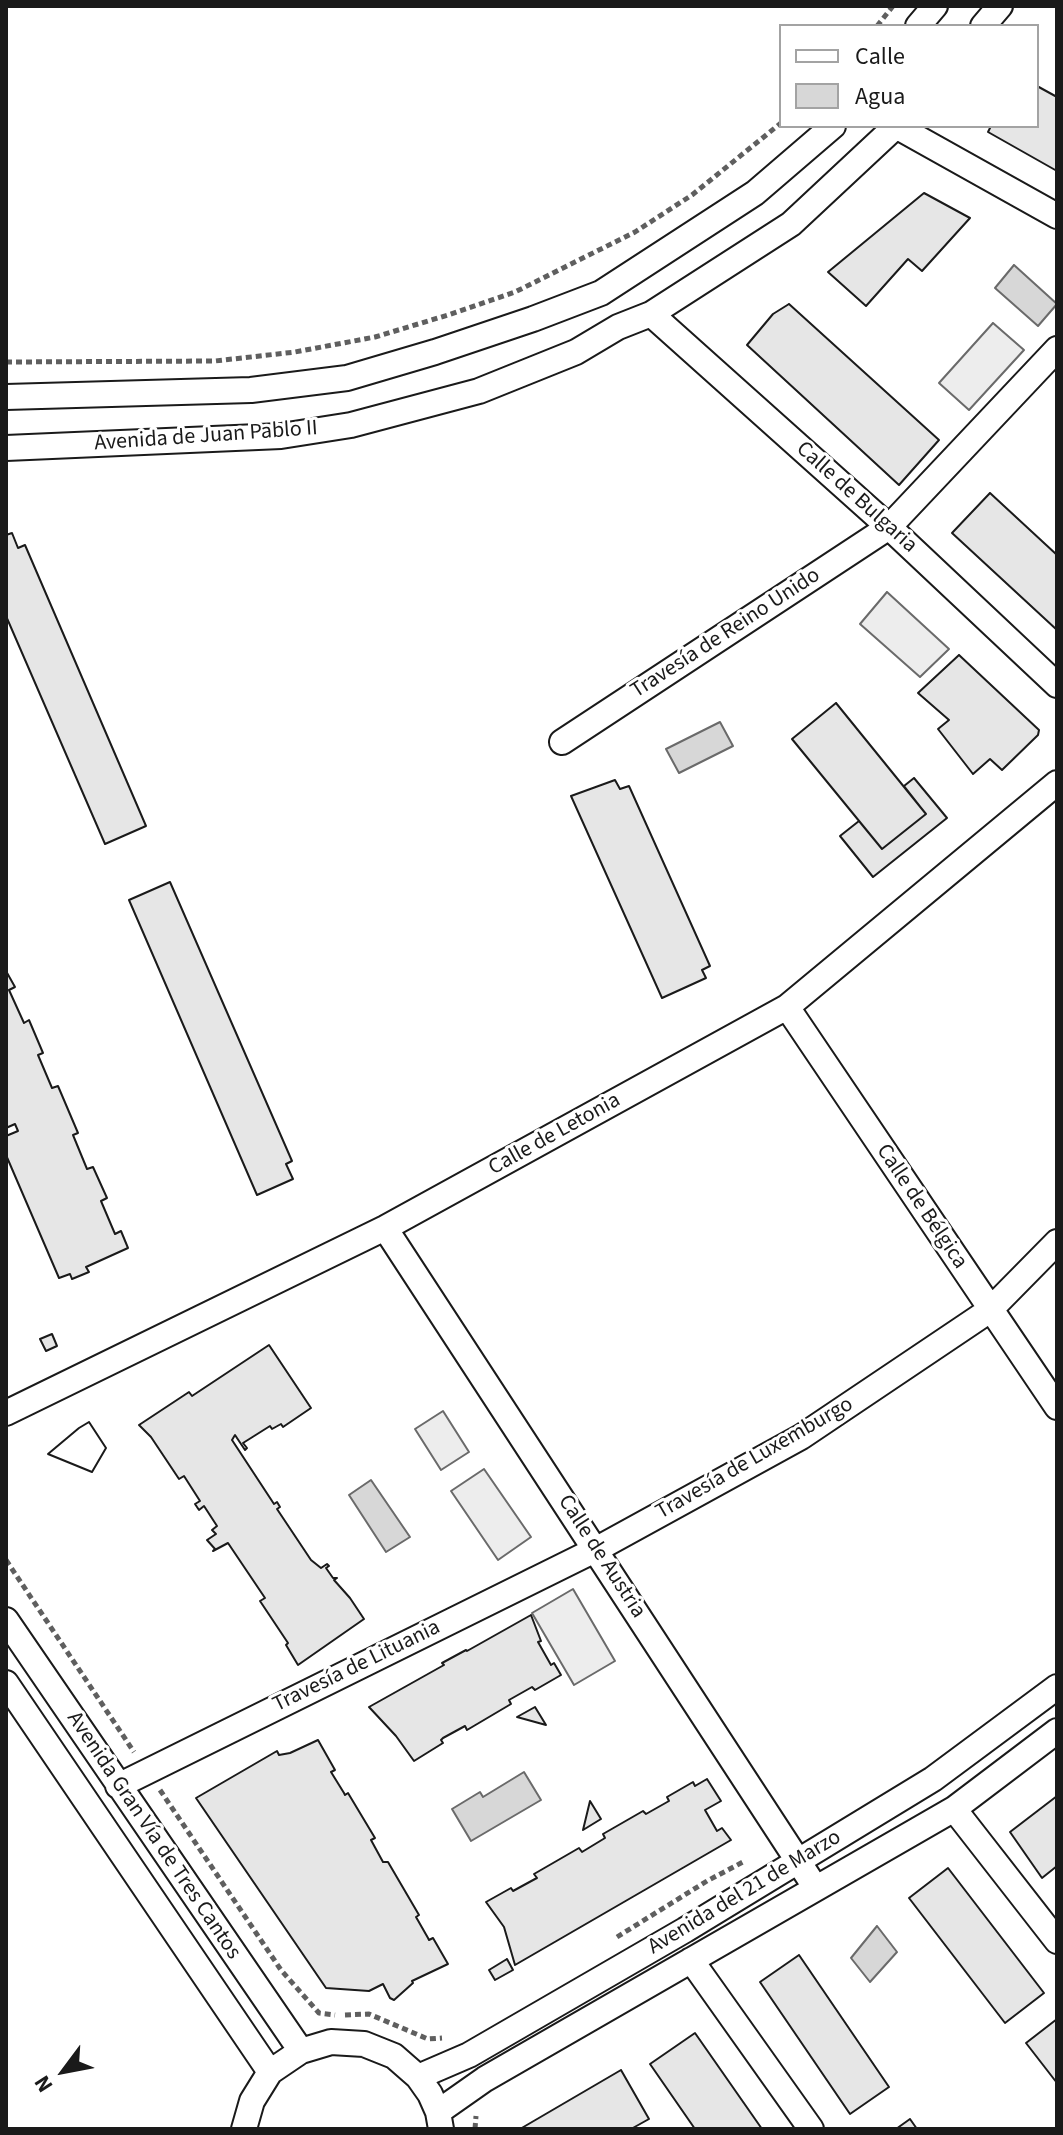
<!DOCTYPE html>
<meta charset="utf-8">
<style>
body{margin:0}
#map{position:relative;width:1063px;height:2135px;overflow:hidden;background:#fff;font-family:"Source Sans 3",sans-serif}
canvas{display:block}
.frame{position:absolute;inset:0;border:8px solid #1a1a1a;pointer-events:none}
.legend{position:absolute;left:779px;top:24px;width:260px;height:104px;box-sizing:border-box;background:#fff;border:2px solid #a3a3a3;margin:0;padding:10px 14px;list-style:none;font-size:24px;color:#1a1a1a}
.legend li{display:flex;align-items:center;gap:16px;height:40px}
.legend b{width:40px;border:2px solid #a3a3a3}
.north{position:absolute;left:24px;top:2031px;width:80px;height:80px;-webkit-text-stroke:6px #fff;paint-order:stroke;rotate:238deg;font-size:22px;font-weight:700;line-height:32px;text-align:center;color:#1a1a1a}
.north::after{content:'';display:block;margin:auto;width:28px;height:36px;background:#1a1a1a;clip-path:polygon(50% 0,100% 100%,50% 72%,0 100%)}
</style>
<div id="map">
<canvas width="1063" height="2135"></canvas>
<div class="frame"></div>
<ul class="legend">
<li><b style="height:10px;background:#fff"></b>Calle</li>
<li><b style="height:22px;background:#d7d7d7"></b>Agua</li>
</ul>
<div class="north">N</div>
</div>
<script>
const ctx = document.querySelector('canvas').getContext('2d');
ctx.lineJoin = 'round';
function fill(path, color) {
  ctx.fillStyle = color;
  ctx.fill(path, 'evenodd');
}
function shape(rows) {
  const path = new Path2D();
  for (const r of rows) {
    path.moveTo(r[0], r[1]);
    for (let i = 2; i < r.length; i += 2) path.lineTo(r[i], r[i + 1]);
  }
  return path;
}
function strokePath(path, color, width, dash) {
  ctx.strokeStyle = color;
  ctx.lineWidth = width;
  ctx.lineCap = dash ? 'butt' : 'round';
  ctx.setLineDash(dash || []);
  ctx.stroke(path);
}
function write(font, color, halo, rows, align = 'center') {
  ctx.font = font + ' "Source Sans 3",sans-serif';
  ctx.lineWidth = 6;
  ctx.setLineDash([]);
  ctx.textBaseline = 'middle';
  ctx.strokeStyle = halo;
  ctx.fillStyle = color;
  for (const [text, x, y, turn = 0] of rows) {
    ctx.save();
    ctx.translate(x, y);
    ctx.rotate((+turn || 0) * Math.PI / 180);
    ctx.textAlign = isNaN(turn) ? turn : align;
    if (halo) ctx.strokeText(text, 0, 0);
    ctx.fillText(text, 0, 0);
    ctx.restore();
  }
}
const built = shape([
 [993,323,1024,350,969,410,939,383,993,323],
 [887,592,949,649,920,677,860,624,887,592],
 [443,1411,469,1452,441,1470,415,1429,443,1411],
 [484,1469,531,1537,498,1560,451,1491,484,1469],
 [573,1589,615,1661,574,1685,532,1613,573,1589]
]);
const water = shape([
 [1014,265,1057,304,1038,326,995,288,1014,265],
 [720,722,733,746,679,773,666,749,720,722],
 [371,1480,410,1537,386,1552,349,1495,371,1480],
 [524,1772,541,1800,471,1841,452,1809,480,1792,483,1797,524,1772],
 [877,1926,897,1952,870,1982,851,1958,877,1926]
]);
const building = shape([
 [1037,86,1057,97,1057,171,988,132,991,126,1037,126,1037,86],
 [924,193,970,218,922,271,908,259,866,306,828,272,924,193],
 [789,304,939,440,899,485,747,345,773,314,789,304],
 [990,493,1057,555,1057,630,952,533,990,493],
 [12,533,18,548,25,545,146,826,105,844,6,616,6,535,12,533],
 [959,655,1039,730,1038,735,1002,770,990,759,973,774,938,729,949,720,918,693,959,655],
 [836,703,926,814,882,849,792,739,836,703],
 [914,778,947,818,873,877,840,836,859,821,882,849,926,814,904,786,914,778],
 [615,780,620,789,629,786,710,966,702,970,706,978,662,998,571,796,615,780],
 [170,882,292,1161,286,1164,293,1179,257,1195,129,900,170,882],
 [6,971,15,987,9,990,24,1023,29,1020,43,1053,38,1055,52,1088,58,1086,78,1133,73,1135,87,1169,93,1167,107,1198,101,1201,115,1234,121,1231,128,1248,86,1267,89,1272,72,1279,70,1274,59,1278,6,1155,6,1136,18,1131,15,1124,6,1128,6,971],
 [52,1334,57,1346,46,1351,40,1339,52,1334],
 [269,1345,311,1408,283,1427,281,1424,272,1429,270,1426,243,1443,247,1448,245,1450,235,1435,232,1440,274,1504,277,1502,280,1507,277,1509,311,1560,321,1568,327,1564,329,1566,326,1568,333,1578,337,1578,334,1580,350,1598,364,1619,298,1665,286,1645,288,1643,260,1601,265,1598,228,1543,213,1551,215,1549,207,1540,216,1534,212,1530,217,1526,204,1506,199,1510,195,1504,200,1501,184,1476,179,1479,151,1437,139,1425,189,1392,192,1396,269,1345],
 [89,1422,106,1448,92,1472,48,1454,79,1428,89,1422],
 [89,1422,106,1448,92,1472,48,1454,79,1428,89,1422],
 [531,1615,541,1641,538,1642,551,1665,554,1663,561,1675,535,1690,532,1687,509,1700,511,1704,467,1730,465,1726,443,1738,441,1740,443,1743,414,1761,396,1736,369,1707,444,1665,442,1663,466,1650,467,1651,531,1615],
 [535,1707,546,1725,517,1717,535,1707],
 [318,1740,335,1770,331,1772,344,1793,345,1795,348,1793,375,1838,371,1840,383,1862,388,1862,419,1915,416,1917,428,1938,429,1940,433,1938,448,1964,412,1981,413,1983,394,2000,390,1998,383,1984,369,1991,326,1988,196,1798,277,1751,279,1755,290,1753,318,1740],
 [707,1779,721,1801,705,1810,717,1831,722,1828,731,1840,515,1965,504,1927,486,1902,511,1888,513,1891,535,1879,537,1878,534,1874,579,1848,582,1852,605,1838,603,1834,643,1811,646,1814,669,1801,667,1797,693,1782,695,1786,707,1779],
 [1057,1796,1057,1866,1042,1878,1010,1832,1057,1796],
 [590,1801,601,1819,583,1830,590,1801],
 [948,1868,1044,1993,1005,2023,909,1898,948,1868],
 [799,1955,889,2087,850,2114,760,1982,799,1955],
 [507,1959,513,1970,495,1980,489,1970,507,1959],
 [1057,2019,1057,2083,1026,2043,1057,2019],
 [695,2033,762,2129,695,2129,650,2064,695,2033],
 [621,2070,649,2119,631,2129,520,2129,621,2070],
 [910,2119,917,2129,896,2129,910,2119]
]);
const path = shape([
 [877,26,893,6],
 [6,362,215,361,295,352,375,337,448,315,515,292,635,232,692,195,781,123],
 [6,1560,134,1752],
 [160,1790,281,1970,319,2013,335,2015],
 [617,1937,707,1881,743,1862],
 [345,2015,369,2014,428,2039,442,2038],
 [475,2129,476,2116]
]);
const street = shape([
 [918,26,935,6],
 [983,26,1000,6],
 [896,126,1057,216],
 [651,314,889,527,1057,685],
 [6,397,251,390,347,378,435,352,533,319,601,293,755,193,833,126],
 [6,448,281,436,351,425,479,391,576,352,618,327,651,314,791,224,896,126],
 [562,742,889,527,1057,349],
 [787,1007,1057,1407],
 [385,1228,815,1887],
 [6,1413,385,1228,787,1007,1057,783],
 [6,1620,301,2051],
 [6,1683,270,2072],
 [118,1786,597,1549,801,1437,990,1310,1057,1242],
 [954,1809,1057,1941],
 [691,1960,811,2129],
 [418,2077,469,2055,685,1930,933,1779,1057,1687],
 [438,2112,485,2079,954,1809,1057,1731],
 [244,2129,252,2101,270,2072,301,2051,331,2042,364,2044,394,2056,418,2077,430,2094,438,2112,441,2129]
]);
const streetNames = [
 ["Avenida de Juan Pablo II",206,437,-4],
 ["Calle de Bulgaria",856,498,42],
 ["Travesía de Reino Unido",726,634,-33],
 ["Calle de Letonia",555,1135,-29],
 ["Calle de Bélgica",921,1207,56],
 ["Travesía de Luxemburgo",755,1459,-30],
 ["Calle de Austria",601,1557,57],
 ["Travesía de Lituania",357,1667,-26],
 ["Avenida Gran Vía de Tres Cantos",153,1836,56],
 ["Avenida del 21 de Marzo",745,1893,-31]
];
fill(built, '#ededed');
strokePath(built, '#6a6a6a', 2);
fill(water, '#d7d7d7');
strokePath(water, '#6a6a6a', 2);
fill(building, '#e6e6e6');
strokePath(building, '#1a1a1a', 2);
strokePath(street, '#1a1a1a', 28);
strokePath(path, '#5f5f5f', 5, [6, 4]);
strokePath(street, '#fff', 24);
write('22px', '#1a1a1a', '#fff', streetNames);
</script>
